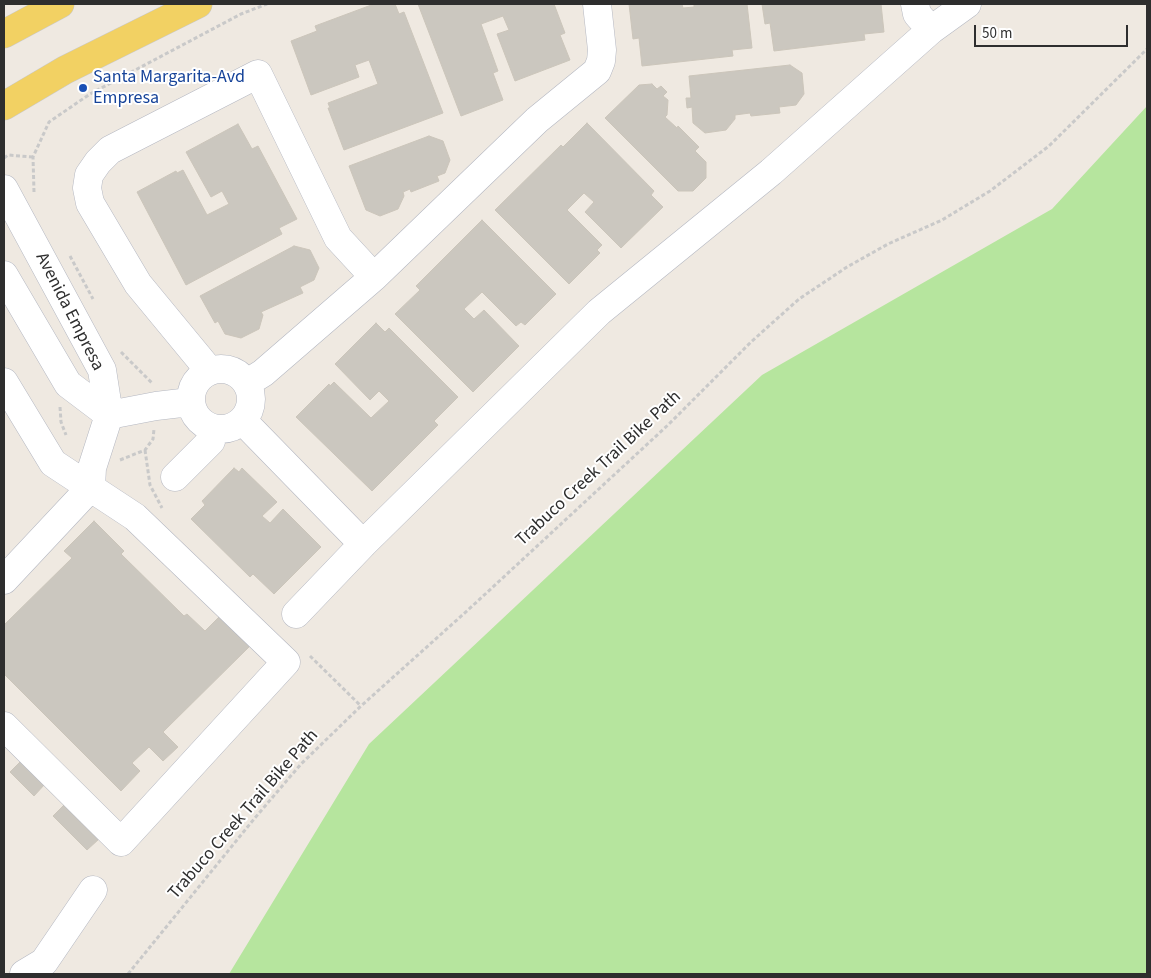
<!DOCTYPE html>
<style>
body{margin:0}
#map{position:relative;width:1151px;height:978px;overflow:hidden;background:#efe9e1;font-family:"Source Sans 3",sans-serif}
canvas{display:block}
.frame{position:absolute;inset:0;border:5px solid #2e2e2e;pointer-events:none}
.scale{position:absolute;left:974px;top:25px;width:154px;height:22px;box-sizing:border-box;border:2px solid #2e2e2e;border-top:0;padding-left:6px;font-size:15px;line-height:18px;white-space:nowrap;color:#2e2e2e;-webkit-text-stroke:4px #fff;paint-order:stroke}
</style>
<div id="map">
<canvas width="1151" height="978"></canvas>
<div class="frame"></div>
<div class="scale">50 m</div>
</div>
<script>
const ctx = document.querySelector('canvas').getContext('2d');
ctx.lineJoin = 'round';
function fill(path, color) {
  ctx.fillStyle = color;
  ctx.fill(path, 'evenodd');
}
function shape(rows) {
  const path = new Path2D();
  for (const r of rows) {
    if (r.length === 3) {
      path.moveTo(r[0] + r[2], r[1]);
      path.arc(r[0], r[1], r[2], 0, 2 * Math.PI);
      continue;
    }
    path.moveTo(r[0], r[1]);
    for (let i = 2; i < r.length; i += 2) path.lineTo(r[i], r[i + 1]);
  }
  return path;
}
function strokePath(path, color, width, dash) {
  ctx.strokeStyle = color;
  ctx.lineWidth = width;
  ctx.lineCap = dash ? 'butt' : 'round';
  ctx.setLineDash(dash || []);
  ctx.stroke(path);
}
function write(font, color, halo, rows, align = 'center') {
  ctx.font = font + ' "Source Sans 3",sans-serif';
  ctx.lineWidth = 4;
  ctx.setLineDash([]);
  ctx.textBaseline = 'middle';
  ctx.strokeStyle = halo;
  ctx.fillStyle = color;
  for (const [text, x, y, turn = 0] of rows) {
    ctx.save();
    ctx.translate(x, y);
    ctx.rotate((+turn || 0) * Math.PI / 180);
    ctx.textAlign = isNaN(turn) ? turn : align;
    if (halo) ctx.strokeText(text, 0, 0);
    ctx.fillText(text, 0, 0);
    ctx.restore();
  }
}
const green = shape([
 [1147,106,1147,974,229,974,369,744,762,375,1052,209]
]);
const building = shape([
 [374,4,395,4,399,14,404,12,443,113,344,150,328,108,330,108,328,103,378,84,369,60,355,65,359,77,311,95,291,41,317,31,315,26,374,4],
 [418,4,554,4,565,33,560,35,570,60,515,81,497,34,509,30,503,16,481,24,498,71,493,73,503,100,461,116,418,4],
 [629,4,682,4,683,8,694,7,694,4,747,4,752,48,732,50,733,56,642,66,639,38,633,39,629,4],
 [762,4,881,4,884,32,864,34,865,40,774,51,770,23,765,24,762,4],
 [790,65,802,73,804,94,796,105,779,107,780,113,751,116,750,113,735,115,735,119,726,130,705,133,693,123,692,107,687,108,686,98,691,98,689,76,790,65],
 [652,84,657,89,661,86,667,92,663,96,668,100,667,115,665,117,677,128,678,126,699,147,695,151,706,162,706,178,693,191,678,191,605,118,639,85,652,84],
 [587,123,654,191,651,195,663,207,621,248,585,212,594,202,584,193,567,210,602,245,597,250,600,253,569,284,495,210,561,145,563,147,587,123],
 [238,124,252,149,258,146,297,219,279,228,282,234,186,285,137,192,176,171,177,173,183,170,207,215,229,204,222,191,211,197,186,152,238,124],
 [429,136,443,141,450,160,445,173,437,176,439,181,411,192,410,189,403,192,404,196,398,209,380,216,366,210,349,166,429,136],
 [482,220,556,294,525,325,521,322,516,326,482,292,464,309,474,319,484,310,519,346,473,392,395,314,420,290,416,286,482,220],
 [294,246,310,250,319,268,314,280,300,287,303,293,261,312,263,315,259,329,241,338,225,334,218,321,215,323,200,296,294,246],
 [376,323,385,332,389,328,458,397,434,421,438,425,372,491,296,417,329,384,330,386,334,382,371,418,389,401,379,391,370,400,335,364,376,323],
 [234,468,239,472,242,468,277,502,262,516,270,523,283,509,321,547,274,594,253,574,250,577,191,519,205,505,202,501,234,468],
 [94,521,124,551,121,554,184,616,187,614,205,631,220,616,250,646,163,732,178,747,163,761,149,747,132,763,140,771,121,791,4,674,4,625,72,558,64,551,94,521],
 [22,760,45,784,34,796,10,772,22,760],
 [65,804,99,839,87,850,53,816,65,804]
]);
const path = shape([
 [4,158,8,155,33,157],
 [34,192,33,157,49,122,90,94,241,14,267,4],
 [70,256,93,299],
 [121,352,152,383],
 [60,407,61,422,66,435],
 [145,450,150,485,162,508],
 [120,460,145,450,153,439,154,429],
 [310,656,361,706],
 [128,974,254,819,301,764,361,706,468,610,668,425,751,342,799,299,847,267,888,244,942,220,990,191,1049,146,1147,49]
]);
const minor = shape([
 [915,4,917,14,931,30],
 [4,189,102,370,109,415,92,468,91,487,4,580],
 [4,275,68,384,109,415],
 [221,399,30],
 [208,372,204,364,138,284,90,203,87,188,89,175,98,162,110,150,258,74,338,238,374,277],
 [4,382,53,463,135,517,286,662,121,842,4,726],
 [247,383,263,373,374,277,537,120,597,71,601,61,602,50,597,4],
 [109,415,156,406,190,402],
 [243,421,363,544],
 [175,477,211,441,214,429],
 [296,614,363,544,599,312,771,172,931,30,967,4],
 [24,974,44,962,93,890]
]);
const major = shape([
 [4,34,60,4],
 [4,106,65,70,198,4]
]);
const markers = [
 [83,88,5,"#1a4fb4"]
];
const transitNames = [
 ["Santa Margarita-Avd",93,78],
 ["Empresa",93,99]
];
const streetNames = [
 ["Avenida Empresa",69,312,63],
 ["Trabuco Creek Trail Bike Path",599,469,-43],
 ["Trabuco Creek Trail Bike Path",244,815,-49]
];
fill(green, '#b6e59e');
fill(building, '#cbc7bf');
strokePath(building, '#cbc5ba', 1);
strokePath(minor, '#b4b7c1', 29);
strokePath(major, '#c9c9c9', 29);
strokePath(path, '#c9c9c9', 3, [4, 2.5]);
strokePath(minor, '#fff', 28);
strokePath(major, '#f2d163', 28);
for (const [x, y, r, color] of markers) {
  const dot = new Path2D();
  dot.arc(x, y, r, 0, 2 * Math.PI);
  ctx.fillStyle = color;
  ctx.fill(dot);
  strokePath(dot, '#fff', 2);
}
write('18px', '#164399', '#fff', transitNames, 'left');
write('18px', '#2e2e2e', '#fff', streetNames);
</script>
